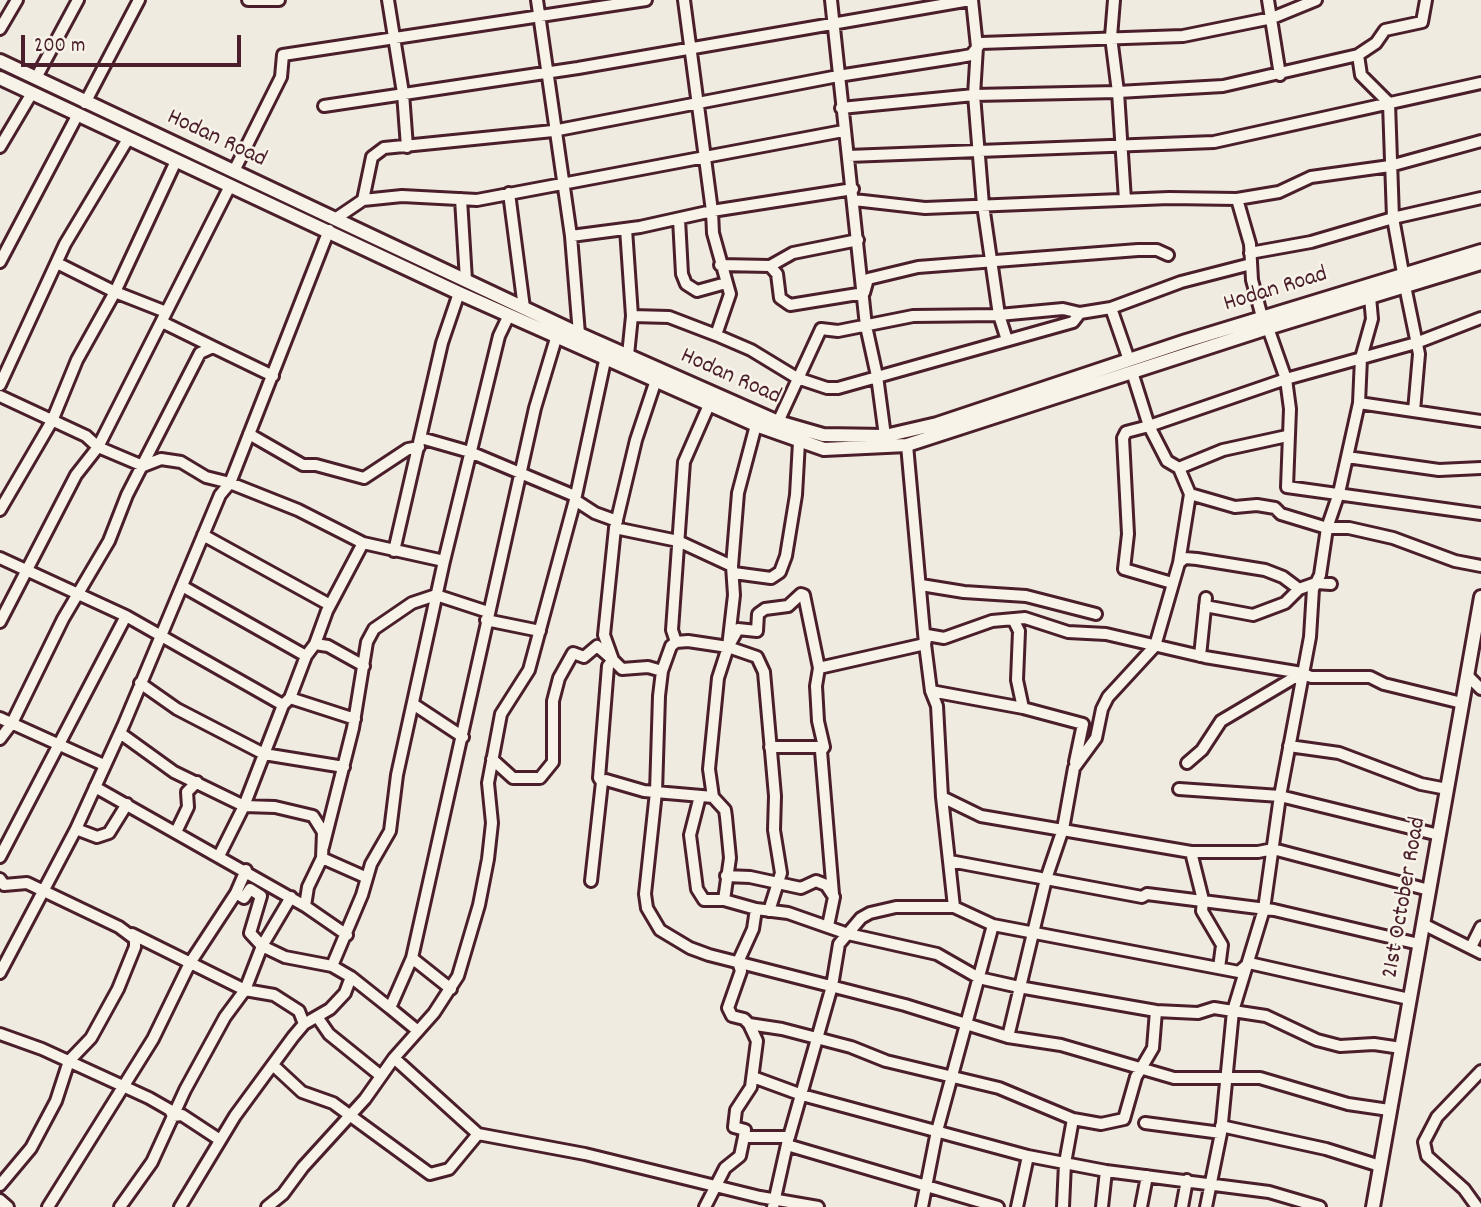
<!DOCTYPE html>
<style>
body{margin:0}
#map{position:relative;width:1481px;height:1207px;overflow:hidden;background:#f0ebe0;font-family:Dekko,sans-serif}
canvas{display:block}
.scale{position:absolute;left:21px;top:35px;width:220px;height:32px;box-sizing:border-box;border:4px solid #4a1f2b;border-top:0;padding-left:9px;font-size:21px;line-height:24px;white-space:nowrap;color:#4a1f2b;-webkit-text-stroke:5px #f7f3e8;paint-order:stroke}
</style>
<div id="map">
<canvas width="1481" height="1207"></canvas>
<div class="scale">200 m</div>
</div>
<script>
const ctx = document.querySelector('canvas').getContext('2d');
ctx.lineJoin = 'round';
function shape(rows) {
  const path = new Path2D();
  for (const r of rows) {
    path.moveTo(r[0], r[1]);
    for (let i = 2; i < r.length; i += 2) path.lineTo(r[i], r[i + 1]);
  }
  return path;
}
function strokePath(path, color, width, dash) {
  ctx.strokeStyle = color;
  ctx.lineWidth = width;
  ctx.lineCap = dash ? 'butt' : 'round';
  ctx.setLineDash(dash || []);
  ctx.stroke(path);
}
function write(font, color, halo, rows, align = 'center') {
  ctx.font = font + ' Dekko,sans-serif';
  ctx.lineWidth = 5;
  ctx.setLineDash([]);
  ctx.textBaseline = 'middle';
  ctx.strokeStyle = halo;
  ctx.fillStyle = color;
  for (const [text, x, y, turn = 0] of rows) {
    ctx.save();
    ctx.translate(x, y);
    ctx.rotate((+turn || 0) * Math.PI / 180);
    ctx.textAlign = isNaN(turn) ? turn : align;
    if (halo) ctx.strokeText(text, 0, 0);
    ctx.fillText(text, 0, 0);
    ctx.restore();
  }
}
const minor = shape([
 [248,0,279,0],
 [388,0,403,93,407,147],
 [537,0,571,236,579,334],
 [831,0,866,326,877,376,885,436],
 [972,0,977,47,974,95,983,205,999,315,1007,340],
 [1114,0,1111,37,1118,92,1223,86,1358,55],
 [1268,0,1280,75],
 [0,29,17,0],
 [36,78,78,0],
 [85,103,139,0],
 [324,106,578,68,970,0],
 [841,108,974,95,1118,92,1125,200],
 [0,147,32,93],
 [848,156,1214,142,1481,83],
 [234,171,281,77,283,55,646,0],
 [853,189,712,211,713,233,730,294,716,335,751,350,797,378,827,388,838,388,1073,322,1080,313],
 [509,193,524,308],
 [461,199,466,280],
 [1237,199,1250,244,1252,280,1262,317],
 [363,200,372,157,384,148,553,131,838,76,960,57,971,55,981,43,1183,36,1272,18,1316,0],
 [854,200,925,208,1169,198,1237,199,1279,192,1311,177,1390,166,1481,141],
 [335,219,363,200,402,196,477,200,843,131],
 [679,219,682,274,686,284,697,291,726,283],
 [626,229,632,316,628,355],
 [571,236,640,227,712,211,684,0],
 [1250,253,1311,242,1393,218,1481,198],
 [0,262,77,116],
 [57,263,115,292,166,312],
 [720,265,770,266,793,253,858,240],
 [770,266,777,274,780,298,790,305,864,293,868,279,918,267,1138,250,1157,250,1168,255],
 [1403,273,1393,218,1389,103,1361,75,1358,55,1376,43,1385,30,1422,22,1426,0],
 [1405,286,1419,354,1414,411],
 [1370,297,1372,319,1361,358,1359,403,1481,421],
 [1111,308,1181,282,1251,264],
 [632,316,669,317,716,335],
 [162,322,213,347],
 [1268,328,1286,379,1290,409,1287,487,1481,514],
 [1132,372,1149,426,1126,432,1123,438,1128,534,1124,569,1172,583],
 [0,385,65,244,128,139],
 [0,396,86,436,98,447,230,186],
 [778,422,821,329,838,331,913,316,999,315,1063,309,1080,313,1111,308,1129,360],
 [249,434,303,465,316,465,364,478,408,449,419,447],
 [421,438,470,452,575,496],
 [1347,457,1439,470,1481,468],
 [1179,468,1223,450,1287,436],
 [1190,494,1235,507,1257,505,1275,508,1281,514,1327,528,1349,528,1393,538,1455,561,1481,566],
 [575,500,595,513,617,521],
 [0,510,52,421,77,360,115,292,176,161],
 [615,528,678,541,732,566],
 [203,535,330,605],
 [394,551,442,343,459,293],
 [0,558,126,616],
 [1179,563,1185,558,1197,559,1265,570,1283,577,1299,589],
 [734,573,771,578,780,572,786,556,796,495,799,442],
 [921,585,964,592,1026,596,1096,614],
 [182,586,306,656],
 [1205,606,1253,615,1285,603,1299,589,1316,583,1331,584],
 [486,620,540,631],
 [1014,621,1019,631,1017,680,1023,708,1083,724,1075,762],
 [0,622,76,475,98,447,143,466,161,459,181,462,206,477,230,483,298,510,363,543],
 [676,642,672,630,684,462,709,405],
 [315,644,328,646,364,666],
 [728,647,757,657,764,672,775,796,774,830,781,873,769,911],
 [1200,656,1206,598],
 [819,668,925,644,927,635,944,638,992,621,1025,618,1068,632,1106,634,1205,657,1302,673,1311,677,1370,677,1384,684,1462,703],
 [662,671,648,667,622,669,613,660,608,666,599,778,602,782,606,780,644,791,713,797],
 [1467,675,1481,689],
 [140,683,177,709,264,754,344,767],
 [931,691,1023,708],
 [290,698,355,719],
 [413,704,463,737],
 [0,718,104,765],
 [120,733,174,772,244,806,275,807,313,816,323,832,322,858,365,877],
 [0,739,12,723,63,619,109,541,127,495,200,353,213,347,273,376],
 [1289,746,1339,753,1421,784,1447,789],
 [770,747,824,747,821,751,833,894],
 [824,747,818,721,816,686,819,668,804,595,801,594,788,606,765,609,758,614,757,631,738,629,728,647,688,641,676,642,671,646,662,671,659,696,656,792,645,894,647,908,660,930,690,948,709,955,905,1005,1008,1037,1061,1045,1174,1078,1260,1078,1348,1104,1389,1110],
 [492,759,513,778,540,778,553,762,553,701,559,678,573,653,584,657,597,646,613,660,604,635,615,528,636,440,656,380],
 [1187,763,1202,750,1221,721,1302,673],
 [95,787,305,906],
 [1179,789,1280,796,1439,835],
 [700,796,690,835,697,889,704,900,724,900],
 [942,797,981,816,1191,852,1258,852,1273,849,1429,890],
 [76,829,97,837,109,833,127,804],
 [176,832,188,807,187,792,197,782],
 [323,847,353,728,367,642,374,629,412,603,436,595,488,612],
 [1191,852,1203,900,1202,911,1222,945,1219,968],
 [219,856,244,806,283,705,290,698,306,656,315,644,327,611,363,543,444,561],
 [0,857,126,616,283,705],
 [322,858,308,887,305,906,347,935],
 [950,861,1142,897,1147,894,1274,910,1419,944],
 [726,876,750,877,801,888,816,881,826,885,834,897,828,926],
 [0,879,4,885,27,883,119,927,135,939,135,947,118,989,91,1038,69,1061,56,1101,31,1148,0,1185],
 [591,881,602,782],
 [236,893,244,898,250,889,261,896,250,933,262,946,285,957,332,966],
 [756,909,788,913,848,934,937,954,979,978,1019,987,1156,1011,1198,1013,1214,1008,1233,1011,1266,1016,1317,1040,1340,1046,1374,1044,1401,1048],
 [1423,924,1481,953],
 [993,925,1239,972,1249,963,1409,999],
 [132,934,245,990,274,995,299,1011,304,1024],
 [1471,947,1481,927],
 [412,958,451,989],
 [0,973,76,829,124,724,220,495,230,483,329,230],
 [351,977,390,1008],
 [318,1018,329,1034,381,1076],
 [749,1024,782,1029,851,1047,886,1061,999,1088,1073,1119,1101,1124,1124,1119,1136,1077,1153,1048,1156,1011],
 [418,1031,390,1008,412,958,535,408,557,335],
 [0,1034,42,1049,149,1098,170,1110,173,1116,182,1115,220,1140],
 [1008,1037,1046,879,1063,829,1074,768,1096,738,1102,709,1108,697,1155,646,1179,563,1190,494,1179,468,1167,461,1149,426,1286,379,1416,343,1481,318],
 [394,1058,478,1134],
 [274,1066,302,1092,333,1103,430,1174,449,1169,478,1134,585,1154,760,1197,818,1207],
 [753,1077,802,1095,1028,1156,1106,1171,1269,1192,1320,1207],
 [1145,1123,1221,1133],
 [1221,1126,1326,1149,1380,1166],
 [744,1137,745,1130,734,1127,736,1110,751,1087,757,1041,749,1024,744,1019,732,1016,728,1008,741,971,738,962,753,929,756,909,724,900,730,858,726,817,725,810,713,797,709,769,718,678,728,647,734,595,732,566,738,493,756,425],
 [787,1145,998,1207],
 [0,1200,8,1207],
 [48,1207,153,1039,190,963,236,893,246,870],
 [120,1207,152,1162,185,1090,225,1017,245,990,262,946,291,897],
 [180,1207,235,1116,293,1037,304,1024,330,1009,345,993,351,977,332,966,362,895,371,864,390,831,397,775,444,561,499,336,509,315],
 [267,1207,283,1194,303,1167,365,1099,394,1058,434,1013,458,976,479,905,488,859,492,823,488,783,501,714,529,670,575,500,606,356],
 [705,1207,725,1168,740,1156,744,1137,789,1137,832,986,839,944,861,918,870,913,896,907,954,907,942,797,937,706,931,691,925,644,907,445],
 [773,1207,788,1140],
 [922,1207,937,1131,993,925,954,907],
 [1017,1207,1028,1156],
 [1063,1207,1065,1163,1073,1119],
 [1102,1207,1106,1171],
 [1141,1207,1147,1176],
 [1182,1207,1187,1180],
 [1206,1207,1221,1133,1233,1011,1264,909,1280,796,1310,637,1313,589,1320,575,1327,528,1339,493,1359,403],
 [1477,1207,1464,1189,1427,1156,1424,1142,1437,1117,1481,1071]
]);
const major = shape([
 [0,61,579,334,778,422,823,435,885,436,937,424,1186,341,1481,251],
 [0,78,459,293,756,425,824,449,907,445,1268,328,1481,263],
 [1373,1207,1481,597]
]);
const streetNames = [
 ["Hodan Road",216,140,25],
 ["Hodan Road",1276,291,-17],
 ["Hodan Road",730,378,24],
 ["21st October Road",1406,898,-80]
];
strokePath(minor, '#4a1f2b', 16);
strokePath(major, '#4a1f2b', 18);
strokePath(minor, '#f7f3e8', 10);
strokePath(major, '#f7f3e8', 12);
write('24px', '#4a1f2b', '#f7f3e8', streetNames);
</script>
